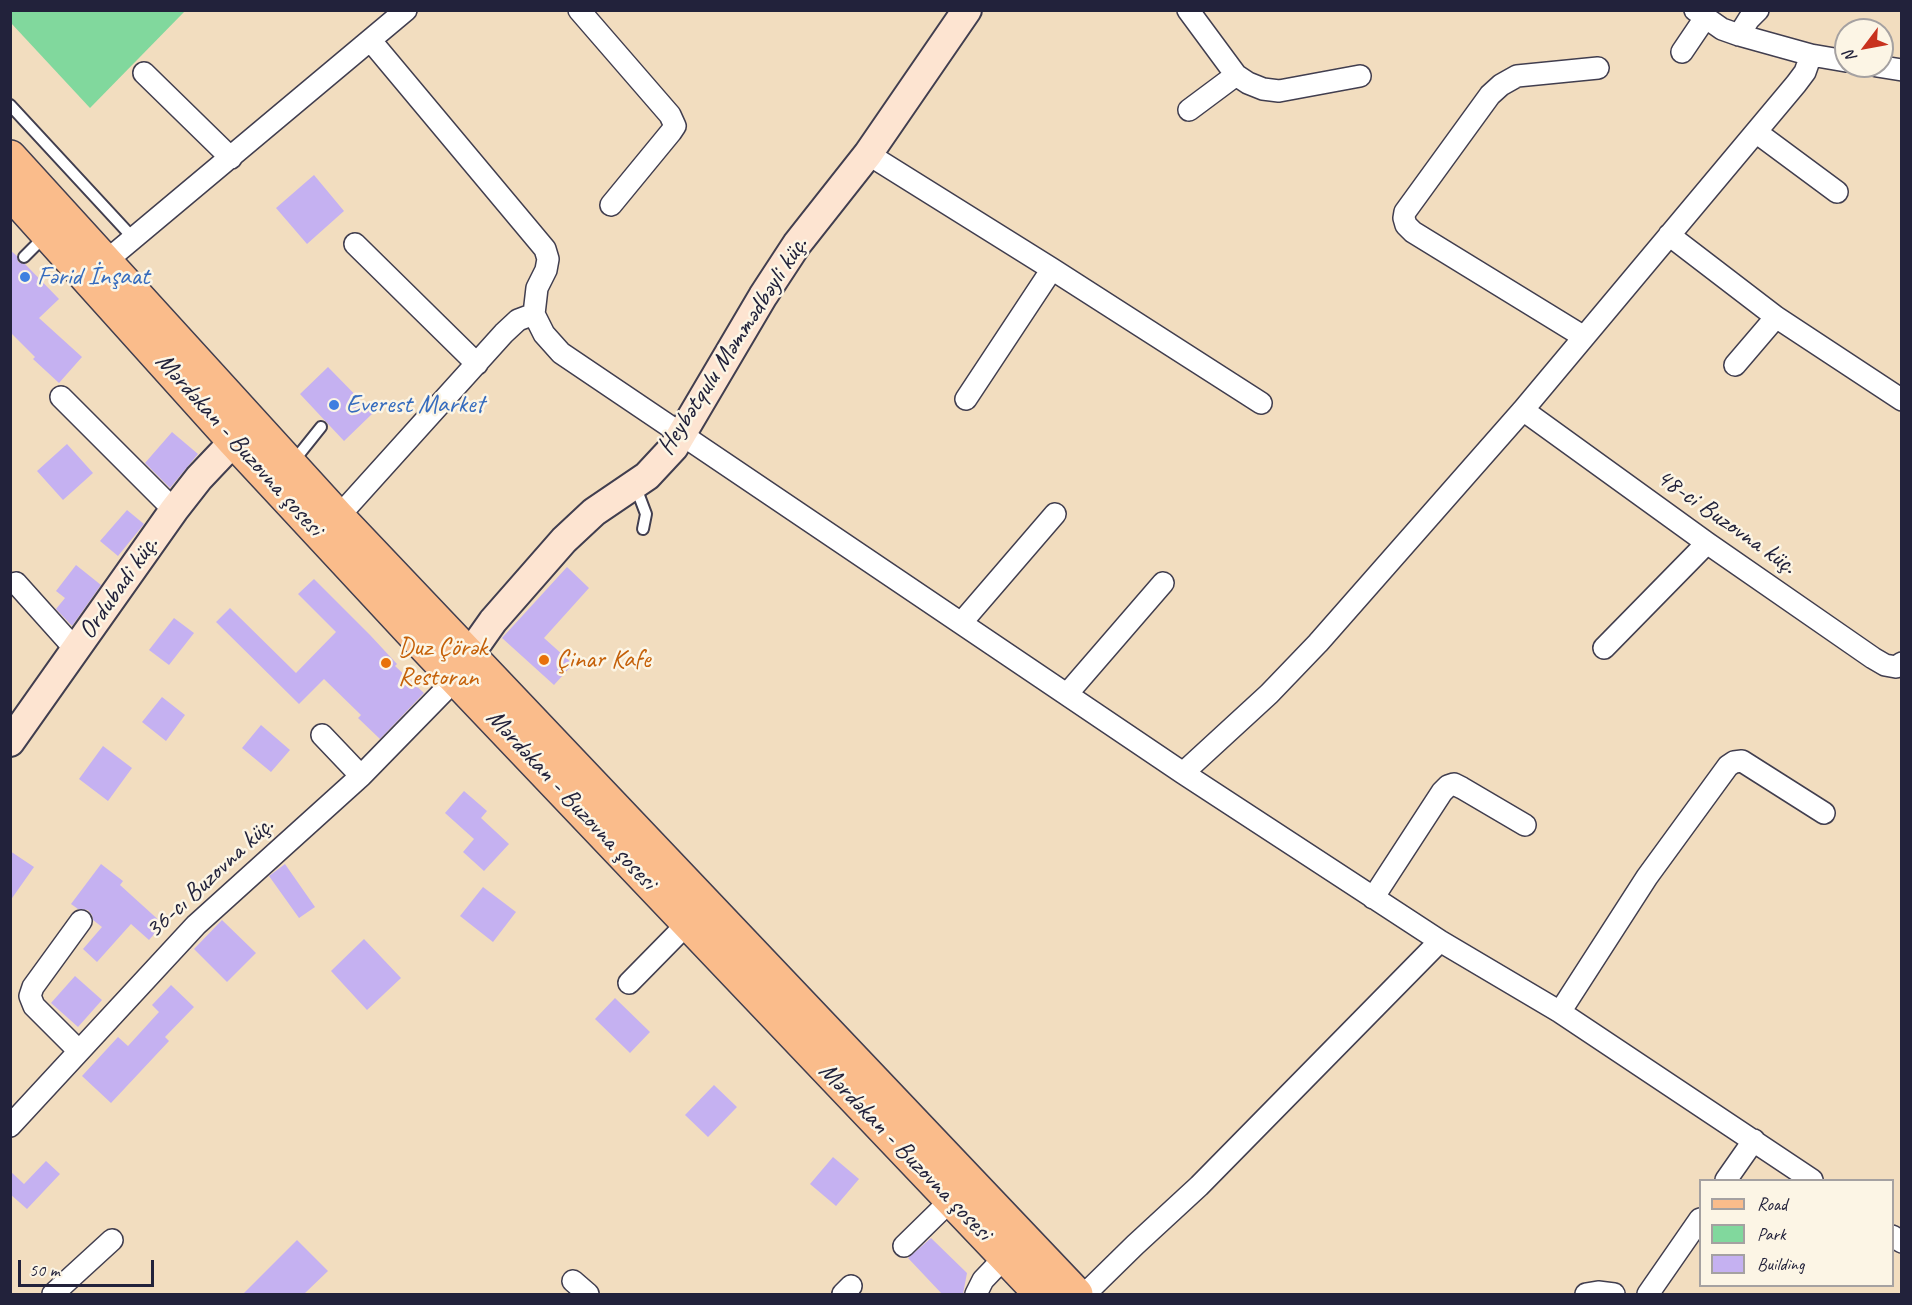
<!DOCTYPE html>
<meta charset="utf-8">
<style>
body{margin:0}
#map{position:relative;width:1912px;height:1305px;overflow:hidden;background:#f2ddbf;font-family:Caveat,sans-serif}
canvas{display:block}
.frame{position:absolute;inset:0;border:12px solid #22223b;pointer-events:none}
.legend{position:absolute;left:1699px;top:1179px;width:195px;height:108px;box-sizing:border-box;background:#fcf5e5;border:2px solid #a5a1a1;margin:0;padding:8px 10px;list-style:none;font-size:18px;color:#22223b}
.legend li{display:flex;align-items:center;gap:12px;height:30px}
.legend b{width:30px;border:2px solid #a5a1a1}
.north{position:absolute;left:1834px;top:18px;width:60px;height:60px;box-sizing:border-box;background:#fcf5e5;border:2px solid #a5a1a1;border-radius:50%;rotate:238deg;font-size:16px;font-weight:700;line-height:24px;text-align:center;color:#22223b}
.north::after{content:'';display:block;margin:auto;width:21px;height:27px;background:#c8321e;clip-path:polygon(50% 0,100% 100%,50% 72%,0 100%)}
.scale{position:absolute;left:18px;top:1260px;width:136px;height:27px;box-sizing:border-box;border:3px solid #22223b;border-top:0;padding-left:8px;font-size:18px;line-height:21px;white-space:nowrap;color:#22223b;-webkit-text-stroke:4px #fcf5e5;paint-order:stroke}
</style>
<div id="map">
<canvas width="1912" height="1305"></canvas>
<div class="frame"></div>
<ul class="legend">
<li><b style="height:8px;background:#fabc8b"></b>Road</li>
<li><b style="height:16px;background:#81d89d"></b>Park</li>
<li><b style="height:16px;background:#c5b1f1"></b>Building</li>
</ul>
<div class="north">N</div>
<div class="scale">50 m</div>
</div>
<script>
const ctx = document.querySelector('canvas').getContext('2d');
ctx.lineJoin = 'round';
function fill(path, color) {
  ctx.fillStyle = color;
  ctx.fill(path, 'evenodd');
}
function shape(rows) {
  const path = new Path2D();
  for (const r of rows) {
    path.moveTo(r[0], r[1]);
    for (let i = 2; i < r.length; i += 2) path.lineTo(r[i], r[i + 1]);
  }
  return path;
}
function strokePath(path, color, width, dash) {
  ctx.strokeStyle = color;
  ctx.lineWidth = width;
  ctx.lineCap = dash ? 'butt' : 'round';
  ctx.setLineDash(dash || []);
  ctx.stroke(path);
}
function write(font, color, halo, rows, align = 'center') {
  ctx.font = font + ' Caveat,sans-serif';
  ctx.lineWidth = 5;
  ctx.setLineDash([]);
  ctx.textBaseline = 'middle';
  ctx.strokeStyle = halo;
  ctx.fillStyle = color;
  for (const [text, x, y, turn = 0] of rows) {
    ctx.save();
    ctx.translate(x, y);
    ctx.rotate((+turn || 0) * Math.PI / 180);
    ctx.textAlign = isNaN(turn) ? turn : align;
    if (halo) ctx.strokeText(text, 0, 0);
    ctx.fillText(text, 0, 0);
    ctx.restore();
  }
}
const green = shape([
 [11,10,185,10,185,11,90,108,11,23]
]);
const building = shape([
 [314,175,344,211,307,244,276,208],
 [10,250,17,256,18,262,25,264,59,299,39,318,82,357,59,383,33,359,35,357,10,332],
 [328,367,373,413,344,441,300,394],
 [172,432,198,454,170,488,145,463],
 [67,444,93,473,63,500,37,471],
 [127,510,144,524,118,556,100,541],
 [76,565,101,585,72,626,56,609,65,598,56,591],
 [567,567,589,588,544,638,573,664,554,685,502,638],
 [314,579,370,635,397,664,395,666,424,693,380,739,358,718,361,715,324,679,299,704,216,622,230,608,296,673,336,632,298,594],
 [174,618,194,633,169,665,149,650],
 [162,697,185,715,166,741,142,722],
 [261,725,290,750,271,772,242,748],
 [103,746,132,768,108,801,79,779],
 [464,791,487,811,481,818,509,844,484,871,463,852,474,839,445,813],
 [10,851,34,867,10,901],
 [101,864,123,881,120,885,163,924,149,940,131,924,97,962,83,949,102,927,93,920,92,915,88,910,78,909,71,904],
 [285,864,315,907,299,918,269,876],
 [483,887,516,912,493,942,460,916],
 [222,920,256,953,227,982,194,949],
 [364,939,401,978,367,1010,331,971],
 [75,976,102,1000,78,1027,51,1003],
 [171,985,194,1007,165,1037,169,1041,111,1103,82,1076,118,1037,128,1046,159,1012,152,1005],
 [615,998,650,1032,630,1053,595,1019],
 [714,1085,737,1107,708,1137,685,1115],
 [833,1157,859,1179,836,1206,810,1184],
 [46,1161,60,1174,27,1209,10,1194,10,1171,24,1184],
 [931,1238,967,1273,963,1294,942,1294,908,1258],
 [297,1240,328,1271,304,1294,243,1294]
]);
const lane = shape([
 [10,105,134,239],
 [24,257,45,236],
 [293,462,321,427],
 [635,485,646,514,643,529]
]);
const street = shape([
 [579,10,670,115,675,126,671,132,611,205],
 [1188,10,1236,75,1248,83,1263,89,1279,91,1360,76],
 [1695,10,1722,29,1739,35,1811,55,1846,61],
 [1739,35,1749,19,1758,10],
 [371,41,545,249,548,259,546,270,537,288,534,314,544,334,561,353,1183,773,1440,941,1560,1012,1812,1180],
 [1682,52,1705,18],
 [1877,66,1902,70],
 [144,73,231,158],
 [1189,110,1236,75],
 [1756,132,1837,192],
 [868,154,1052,269,1261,403],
 [1669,235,1776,317,1902,400],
 [355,244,477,364],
 [105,262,406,10],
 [1584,337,1413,232,1406,225,1404,218,1405,212,1490,95,1501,85,1517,76,1598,68],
 [1735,365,1776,317],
 [61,397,174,510],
 [966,399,1052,269],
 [1523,410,1707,543,1873,658,1885,665,1896,667,1902,663],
 [338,517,504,333,518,320,534,314],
 [16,583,76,650],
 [962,622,1055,514],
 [1604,648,1707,543],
 [1067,694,1163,583],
 [322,735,361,776],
 [1183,773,1269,694,1318,643,1523,410,1796,84,1805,72,1811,55],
 [1373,898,1442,792,1448,786,1454,784,1462,788,1525,825],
 [629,983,687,924],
 [1560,1012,1647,877,1728,766,1734,762,1742,761,1824,813],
 [79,1051,34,1006,30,996,33,987,81,921],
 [10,1126,196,925,361,776,443,692,455,677],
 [1726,1180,1754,1140],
 [1892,1236,1902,1242],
 [904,1246,951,1200],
 [573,1281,588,1294],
 [53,1294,112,1240],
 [843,1294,851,1286],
 [976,1294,983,1280,1005,1257],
 [1085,1294,1135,1245,1199,1186,1440,941],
 [1586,1294,1598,1292,1614,1294],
 [1648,1294,1700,1219]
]);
const secondary = shape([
 [469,655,493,621,564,540,594,512,647,476,674,447,763,296,797,244,868,154,967,10],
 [10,742,174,510,199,478,234,441]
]);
const primary = shape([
 [10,157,338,517,1076,1294],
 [10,192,234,441,418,639,1041,1294]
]);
const markers = [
 [25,277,6,"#3f7fe0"],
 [334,405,6,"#3f7fe0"],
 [544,660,6,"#e8710a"],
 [386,663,6,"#e8710a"]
];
const shopNames = [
 ["Fərid İnşaat",37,277],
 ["Everest Market",346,405]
];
const streetNames = [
 ["Heybətqulu Məmmədbəyli küç.",733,346,-57],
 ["Mərdəkan - Buzovna şosesi",239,445,48],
 ["48-ci Buzovna küç.",1726,522,35],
 ["Ordubadi küç.",119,588,-55],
 ["Mərdəkan - Buzovna şosesi",571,800,47],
 ["36-cı Buzovna küç.",210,878,-43],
 ["Mərdəkan - Buzovna şosesi",905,1152,46]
];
const foodNames = [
 ["Duz Çörək",398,648],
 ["Restoran",398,678],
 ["Çinar Kafe",556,660]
];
fill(green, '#81d89d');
fill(building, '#c5b1f1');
strokePath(lane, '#413e4f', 14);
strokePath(street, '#413e4f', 24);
strokePath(secondary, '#413e4f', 32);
strokePath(primary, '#413e4f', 36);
strokePath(lane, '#fff', 10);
strokePath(street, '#fff', 21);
strokePath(secondary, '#fde4d1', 28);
strokePath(primary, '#fabc8b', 33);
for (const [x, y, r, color] of markers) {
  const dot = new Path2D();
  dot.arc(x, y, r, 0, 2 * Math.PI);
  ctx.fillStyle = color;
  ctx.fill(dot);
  strokePath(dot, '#fcf5e5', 2);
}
write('26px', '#366cbe', '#fcf5e5', shopNames, 'left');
write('26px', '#22223b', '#fcf5e5', streetNames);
write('26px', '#c56008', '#fcf5e5', foodNames, 'left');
</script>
